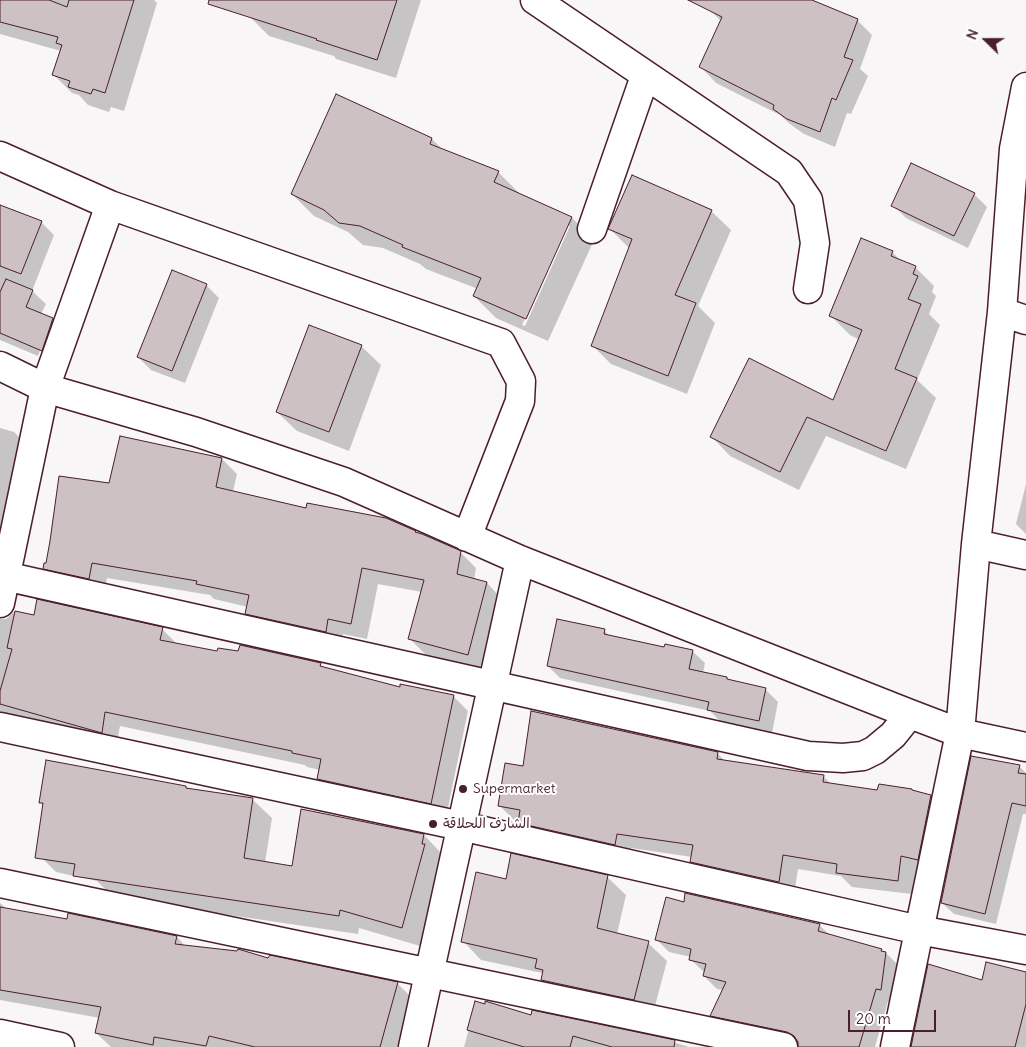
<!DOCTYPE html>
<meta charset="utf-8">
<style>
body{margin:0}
#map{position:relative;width:1026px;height:1047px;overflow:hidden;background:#f8f6f7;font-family:Delius,sans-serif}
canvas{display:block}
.north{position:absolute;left:961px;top:15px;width:50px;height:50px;-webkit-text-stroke:4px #fff;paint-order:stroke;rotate:292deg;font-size:14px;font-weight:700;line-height:20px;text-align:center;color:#4a1f2b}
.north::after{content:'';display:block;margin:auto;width:18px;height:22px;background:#4a1f2b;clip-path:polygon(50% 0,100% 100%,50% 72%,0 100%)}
.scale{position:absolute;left:848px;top:1010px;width:88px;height:22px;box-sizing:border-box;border:2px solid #4a1f2b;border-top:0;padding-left:6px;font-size:15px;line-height:18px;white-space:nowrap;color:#4a1f2b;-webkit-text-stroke:4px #fff;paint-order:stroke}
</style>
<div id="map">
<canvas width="1026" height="1047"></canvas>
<div class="north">N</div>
<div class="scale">20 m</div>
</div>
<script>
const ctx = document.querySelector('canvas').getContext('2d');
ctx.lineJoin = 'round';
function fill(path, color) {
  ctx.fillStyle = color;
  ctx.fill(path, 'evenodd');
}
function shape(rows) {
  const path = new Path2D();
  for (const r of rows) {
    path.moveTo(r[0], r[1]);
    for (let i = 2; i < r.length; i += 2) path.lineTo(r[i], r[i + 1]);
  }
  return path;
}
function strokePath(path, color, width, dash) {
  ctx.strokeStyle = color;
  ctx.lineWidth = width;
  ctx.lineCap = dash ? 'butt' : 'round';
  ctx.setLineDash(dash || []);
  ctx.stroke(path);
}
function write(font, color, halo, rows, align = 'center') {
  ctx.font = font + ' Delius,"Playpen Sans Arabic",sans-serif';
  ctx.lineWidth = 4;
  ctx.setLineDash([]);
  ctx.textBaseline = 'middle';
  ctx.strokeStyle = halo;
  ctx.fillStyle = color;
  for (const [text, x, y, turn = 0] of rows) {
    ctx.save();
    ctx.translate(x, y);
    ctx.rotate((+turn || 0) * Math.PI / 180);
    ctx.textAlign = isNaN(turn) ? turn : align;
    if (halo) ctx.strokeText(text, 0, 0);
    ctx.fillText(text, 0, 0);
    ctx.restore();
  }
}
const shadow = shape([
 [0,0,154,0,157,3,124,111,111,107,109,112,88,105,79,95,72,93,53,74,61,51,0,34],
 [216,0,421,0,396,78,336,59,334,56,269,36,250,17],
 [713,0,811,0,857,20,872,35,860,69,868,76,851,114,847,113,835,147,804,134,790,124,780,115,716,83,701,67,721,21,709,9],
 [432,139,443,150,498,172,520,194,572,218,594,240,548,341,496,318,474,296,478,289,426,269,420,264,383,248,363,245,348,232,314,216,292,194],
 [567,226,570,226,525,326,522,325],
 [974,194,987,207,968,248,906,218,893,205],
 [0,209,41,222,54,235,32,291,46,304,41,314,53,319,66,332,55,363,41,357,53,324,50,324,38,356,0,340],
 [711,211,731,230,698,306,715,323,687,394,611,364,592,345,630,249,610,229],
 [892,252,902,262,915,267,934,286,932,292,936,296,929,314,940,325,917,380,936,398,906,469,826,436,799,490,730,456,711,436,834,402,860,340,850,335,831,316],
 [206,285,219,298,185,383,151,370,138,357],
 [361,346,381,365,349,451,297,431,277,412],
 [0,428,14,432,31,449,0,557],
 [222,459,237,474,233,492,415,532,459,551,476,568,474,580,487,583,502,599,483,670,426,655,410,639,422,592,378,584,367,639,343,634,341,647,263,629,247,614,248,607,214,599,210,595,107,578,104,594,71,586,55,571,110,485],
 [1026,484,1026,534,1016,524],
 [14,612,35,616,162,629,176,643,176,645,218,653,320,664,325,669,401,688,453,696,468,711,446,817,333,793,319,779,320,770,307,767,305,765,120,726,116,746,0,713,0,619,6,619],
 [604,630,610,637,665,649,692,651,705,663,703,673,766,690,778,702,772,733,721,722,710,711,560,678,548,666],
 [717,753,726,762,823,776,831,784,878,791,914,792,931,796,945,810,932,874,916,870,912,894,852,887,841,876,798,869,794,896,706,876,692,862,692,857,631,848,629,859,533,837,519,821,514,820,500,806,524,767],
 [1019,766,1026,773,1026,814,1023,814,996,924,954,914,942,903],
 [186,787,189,790,253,800,272,818,265,863,293,867,424,835,442,854,443,864,420,946,359,928,358,934,114,898,97,881,56,872,37,853,44,806,40,802],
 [607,877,626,895,617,934,648,943,667,961,652,1017,560,998,542,980,543,975,542,973,481,960,463,941,506,880],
 [0,903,7,909,177,937,185,946,397,983,412,998,398,1047,111,1047,96,1033,100,1018,0,1000],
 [685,903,819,925,831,936,881,950,886,953,899,966,893,1002,888,1001,875,1047,799,1047,799,1044,724,1028,711,1015,723,990,717,989,704,976,705,973,690,959,691,957,669,952,657,940],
 [1026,973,1026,1047,912,1047,982,982],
 [476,1003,532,1016,660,1038,689,1047,464,1047]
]);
const building = shape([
 [0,0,49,0,67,7,69,0,134,0,105,93,93,89,91,94,68,87,70,81,52,75,62,45,56,43,58,37,0,22,0,0],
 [209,0,397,0,377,60,316,40,317,39,208,4,209,0],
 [688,0,812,0,858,19,844,57,853,60,836,100,832,98,820,132,787,119,773,109,774,105,699,67,722,17,688,0],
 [336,94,432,138,430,144,499,171,494,182,572,217,526,319,473,296,481,278,402,247,403,245,360,226,339,223,324,210,291,194,336,94],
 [911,163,975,193,954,236,891,206,911,163],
 [632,175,712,210,675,295,696,303,668,376,591,346,632,239,608,229,632,175],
 [0,205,42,221,21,274,0,266,0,205],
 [861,238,893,251,891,256,916,266,913,274,918,276,908,299,921,304,895,369,917,378,886,451,807,417,780,472,710,437,749,358,833,400,862,330,829,316,861,238],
 [172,270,207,284,172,371,137,357,172,270],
 [6,279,33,290,26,307,53,318,42,351,0,333,0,292,6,279],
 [309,325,362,345,329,432,276,412,309,325],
 [120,436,222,458,216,487,306,508,307,503,386,518,416,531,415,532,422,534,459,550,461,551,457,574,487,582,468,655,408,639,424,580,362,568,351,624,328,619,326,632,245,614,249,595,196,584,197,581,92,563,89,579,43,569,44,563,46,563,50,541,59,476,109,483,120,436],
 [37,599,163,627,160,640,217,651,218,648,238,651,240,645,321,663,320,666,400,687,400,684,454,695,431,804,317,779,321,759,292,753,292,751,105,712,102,733,0,704,0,691,12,649,7,648,15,611,34,615,37,599],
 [557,619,605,629,604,634,664,647,665,644,693,650,689,669,727,677,727,679,766,688,759,721,707,710,709,702,547,666,557,619],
 [531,711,718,752,717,759,824,775,823,782,877,790,879,784,912,789,912,790,931,795,918,860,901,856,898,881,836,873,837,864,783,855,779,882,690,862,693,845,617,834,615,845,518,823,520,810,498,806,505,763,523,766,531,711],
 [971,756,1020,765,1018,773,1026,774,1026,806,1012,803,985,914,941,903,971,756],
 [46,760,186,786,186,788,253,798,244,858,292,866,301,809,424,834,422,844,425,844,402,928,340,910,339,916,73,876,75,864,35,858,43,803,39,803,46,760],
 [511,853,608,875,597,928,649,941,634,1000,541,980,543,970,535,968,537,959,461,942,476,872,506,879,511,853],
 [685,893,820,924,818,931,882,949,881,951,886,952,881,990,876,989,859,1047,798,1047,798,1042,794,1036,787,1032,710,1016,726,982,703,976,706,964,689,960,691,949,655,940,666,897,684,902,685,893],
 [0,907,67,919,68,913,177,936,175,944,237,951,238,949,268,958,270,955,398,982,380,1047,255,1047,209,1036,206,1046,154,1037,153,1045,95,1033,101,1007,0,990,0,907],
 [986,962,1026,972,1026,1004,1015,1047,911,1047,928,964,982,980,986,962],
 [475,1001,485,1004,485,1001,531,1015,532,1010,675,1040,674,1047,612,1047,573,1036,570,1047,524,1047,467,1030,475,1001]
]);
const minor = shape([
 [535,0,789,172,808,200,815,243,808,289],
 [0,156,110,205,501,343,521,381,520,401,467,537],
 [592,229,645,76],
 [1002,312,1026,320],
 [0,366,45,388,196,432,344,482,520,560,910,714,960,733,1026,747],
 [976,544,1026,555],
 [0,575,808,756,843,758,863,756,875,750,893,735,910,714],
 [0,603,45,388,110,205],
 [0,727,461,826,919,930,1026,950],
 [0,883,783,1047],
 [0,1034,60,1047],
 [413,1047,520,560],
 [895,1047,960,733,976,544,1002,312,1014,149,1026,87]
]);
const markers = [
 [463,789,5,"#4a1f2b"],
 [433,824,5,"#4a1f2b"]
];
const poiNames = [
 ["Supermarket",473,789],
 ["الشارف اللحلاقة",443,824]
];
fill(shadow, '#0003');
fill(building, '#cdc1c4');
strokePath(building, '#4a1f2b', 1);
strokePath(minor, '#4a1f2b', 31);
strokePath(minor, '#fff', 28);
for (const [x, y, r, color] of markers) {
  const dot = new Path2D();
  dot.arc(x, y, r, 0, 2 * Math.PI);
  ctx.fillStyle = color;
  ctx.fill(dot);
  strokePath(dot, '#fff', 2);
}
write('14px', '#4a1f2b', '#fff', poiNames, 'left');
</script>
